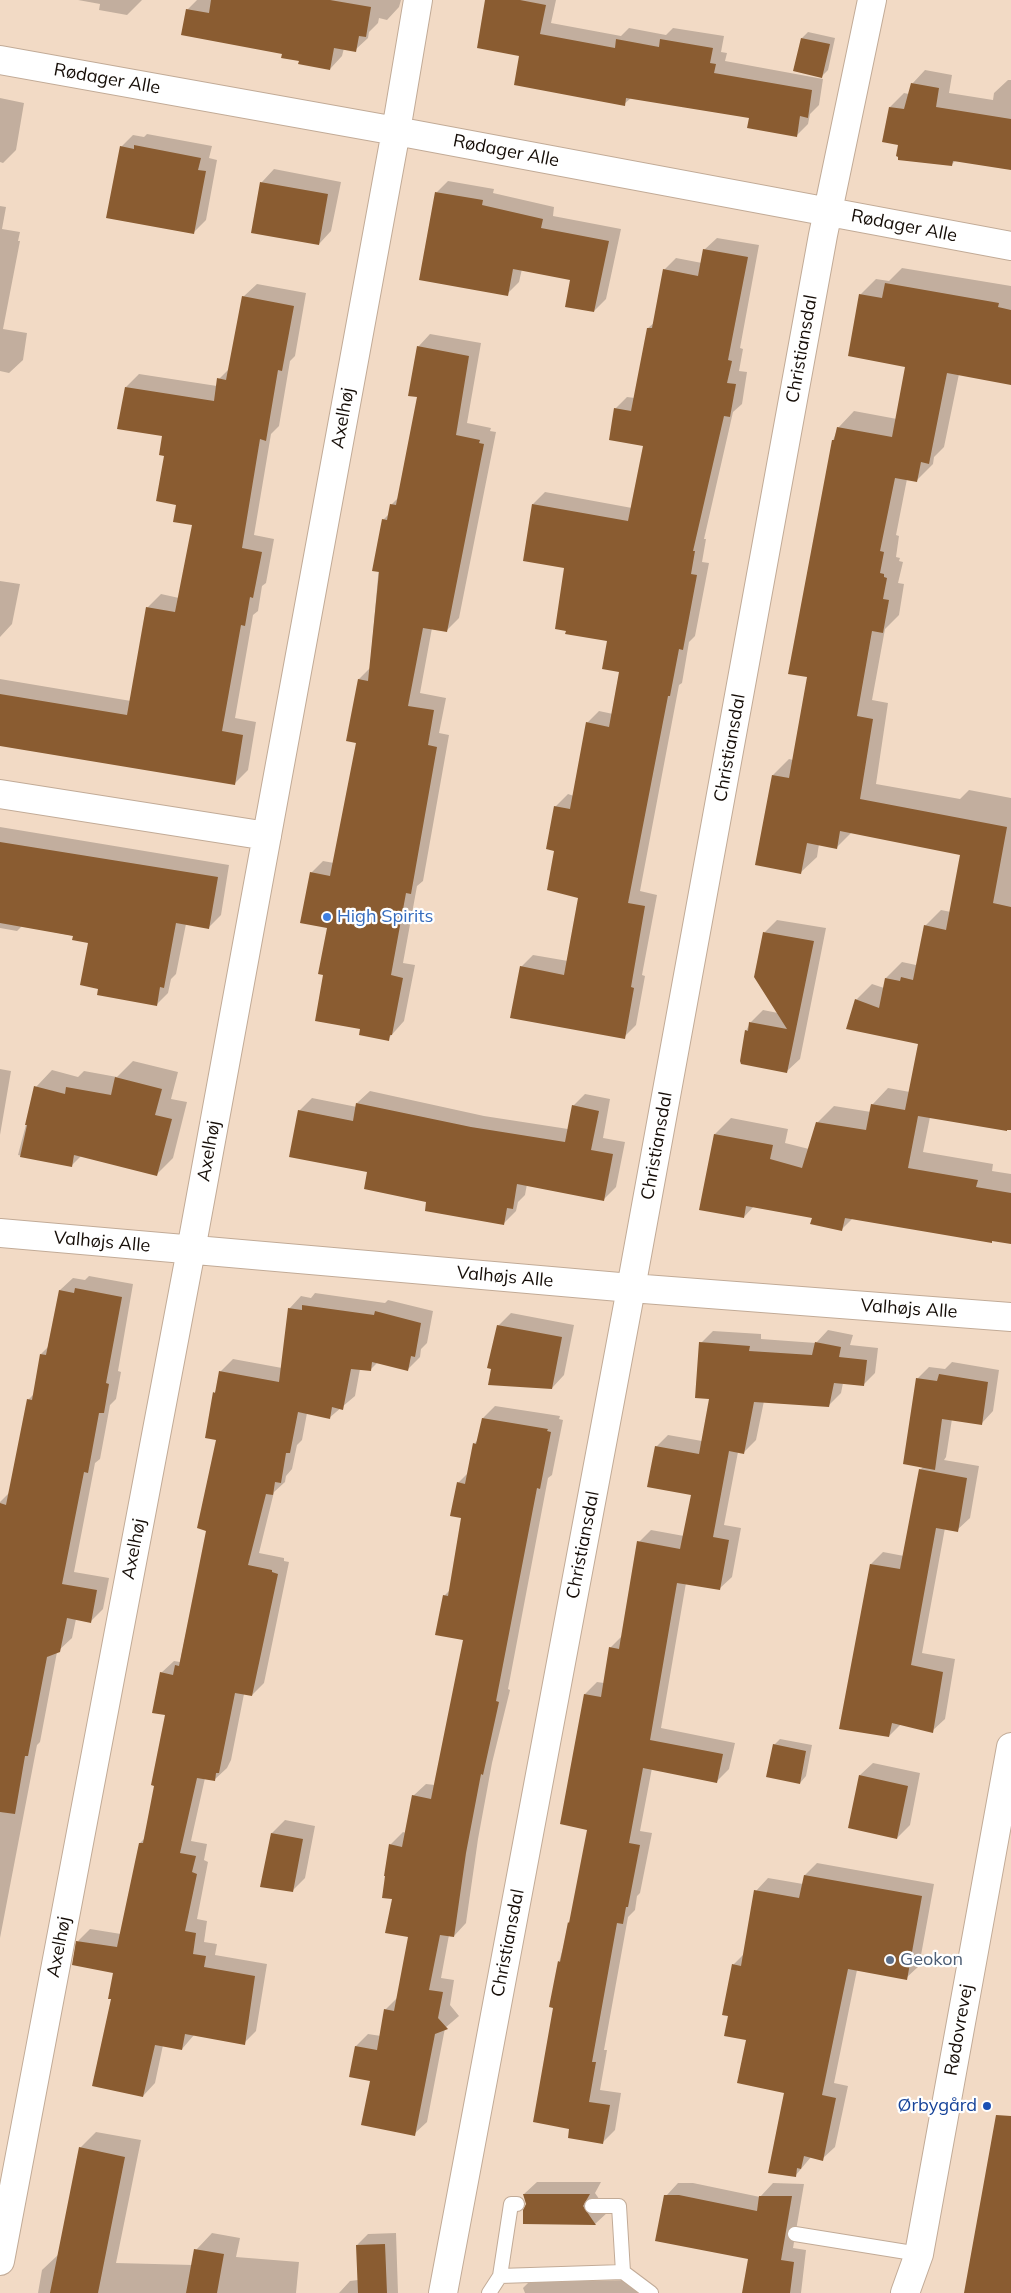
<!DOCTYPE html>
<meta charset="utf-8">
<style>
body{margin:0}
canvas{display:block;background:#f2dac5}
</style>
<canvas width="1011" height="2293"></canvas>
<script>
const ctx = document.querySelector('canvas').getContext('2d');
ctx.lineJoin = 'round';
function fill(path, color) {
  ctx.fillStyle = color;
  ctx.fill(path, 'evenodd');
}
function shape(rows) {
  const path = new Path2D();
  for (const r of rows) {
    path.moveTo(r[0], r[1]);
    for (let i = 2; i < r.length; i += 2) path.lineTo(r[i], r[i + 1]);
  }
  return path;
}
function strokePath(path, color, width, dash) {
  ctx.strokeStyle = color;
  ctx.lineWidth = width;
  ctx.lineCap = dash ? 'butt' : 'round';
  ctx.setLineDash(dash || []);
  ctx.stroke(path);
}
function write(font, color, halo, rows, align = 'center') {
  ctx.font = font + ' Mulish,sans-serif';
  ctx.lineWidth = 4.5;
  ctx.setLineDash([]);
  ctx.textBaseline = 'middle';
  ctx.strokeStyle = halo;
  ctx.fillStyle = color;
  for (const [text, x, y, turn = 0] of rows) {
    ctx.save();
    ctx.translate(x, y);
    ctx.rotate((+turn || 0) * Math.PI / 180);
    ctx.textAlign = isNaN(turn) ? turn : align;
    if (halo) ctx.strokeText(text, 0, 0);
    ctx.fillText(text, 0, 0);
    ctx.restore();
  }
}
const shadow = shape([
 [78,0,142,0,127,15,99,10,100,4],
 [197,0,401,0,399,7,387,20,379,18,378,23,369,32,368,38,355,50,344,48,342,56,330,69,283,53,187,10],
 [487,0,556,0,551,23,621,36,629,28,666,35,673,28,724,36,721,52,727,53,725,61,823,79,819,105,810,114,808,124,796,136,750,117,631,98,624,104,520,55],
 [808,32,835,38,828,70,822,76,802,38],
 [925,70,952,75,949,93,993,100,994,93,1008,80,1011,80,1011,169,956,160,952,164,899,144,890,107,904,93,909,94,912,84],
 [0,98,24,103,16,150,3,163,0,162],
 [147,134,212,146,209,158,217,160,206,220,194,232,121,147,133,135,144,137],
 [274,169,341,182,331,231,319,244,253,232,262,182],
 [448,181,494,189,493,193,554,207,553,216,621,229,606,299,594,311,572,279,522,269,519,282,507,294,436,193],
 [0,206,6,207,2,229,20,232,18,241,20,241,3,329,27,333,23,360,9,373,0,371],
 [717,238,759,245,740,348,743,349,739,371,747,372,742,404,733,412,704,539,706,539,702,562,709,563,695,636,689,642,682,683,679,685,640,891,657,895,642,975,645,976,636,1025,624,1037,521,967,533,955,568,961,580,897,555,807,568,794,574,796,587,723,599,711,613,714,621,671,609,640,566,567,524,560,533,504,545,492,632,508,644,444,615,409,627,397,635,398,648,328,655,322,664,270,676,258,702,263,704,250],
 [902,268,1011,286,1011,384,959,374,944,447,934,457,933,464,917,480,907,479,896,535,899,536,896,557,900,558,899,561,903,562,898,583,904,584,899,615,885,629,872,700,888,703,876,784,960,799,969,790,1011,798,1011,1129,930,1117,923,1152,993,1164,992,1171,1011,1174,1011,1239,853,1218,842,1229,813,1217,754,1206,744,1217,701,1209,715,1134,731,1118,788,1129,785,1143,809,1149,818,1122,834,1106,871,1112,872,1105,888,1088,910,1092,919,1043,856,1000,872,984,884,988,886,978,902,962,916,965,918,962,925,926,941,910,951,912,962,854,852,832,836,848,819,844,817,857,800,873,773,775,789,759,793,760,808,676,833,440,838,428,854,411,897,419,907,366,860,295,876,279,889,281],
 [257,284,306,293,295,356,290,361,279,426,271,434,254,535,274,539,266,583,262,586,258,611,253,615,235,718,256,722,248,770,234,784,0,745,0,679,131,701,147,608,161,594,179,598,193,524,178,504,165,455,163,435,126,387,139,374,217,386,219,379,230,368,243,297],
 [430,334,481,343,467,423,491,428,490,431,496,432,459,618,447,630,432,628,420,693,446,698,439,733,449,735,423,881,417,886,403,963,415,965,404,1021,388,1039,361,1028,325,974,329,927,311,873,323,861,334,863,358,742,359,679,370,668,383,520,390,513,391,505,398,498,418,396,418,347],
 [0,581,20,584,12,624,0,637],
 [0,827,229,865,221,915,208,928,186,924,176,974,171,979,168,993,156,1005,100,988,89,942,74,936,22,926,17,931,0,928],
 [777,920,826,928,800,1059,787,1071,746,1031,750,1023,763,1010,778,1013,765,932],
 [133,1061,178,1072,171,1099,187,1102,173,1158,156,1175,81,1156,71,1166,18,1155,36,1087,52,1070,78,1077,84,1071,117,1077],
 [0,1069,11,1071,0,1135],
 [370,1091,484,1116,568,1129,573,1106,585,1094,610,1099,603,1138,625,1142,616,1187,604,1199,527,1184,525,1195,518,1202,516,1211,504,1223,428,1201,369,1171,299,1111,312,1098,357,1107,357,1103],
 [89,1276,133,1284,118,1371,121,1372,116,1399,110,1405,100,1459,95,1463,74,1572,109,1578,103,1609,91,1621,76,1619,72,1638,57,1652,40,1742,37,1745,0,1938,0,1502,10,1492,28,1400,34,1394,41,1354,48,1347,60,1290,73,1278,85,1280],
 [315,1293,385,1303,388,1300,433,1311,427,1343,421,1349,420,1357,408,1369,378,1362,370,1370,360,1369,355,1396,329,1418,307,1413,302,1440,297,1445,292,1469,286,1476,285,1482,274,1492,259,1553,284,1558,284,1561,289,1562,264,1683,252,1695,244,1694,231,1760,227,1768,214,1780,205,1778,191,1841,207,1844,204,1860,208,1862,197,1919,207,1921,204,1942,217,1944,215,1955,267,1964,256,2031,244,2043,194,2035,182,2049,163,2045,155,2083,143,2096,112,1998,114,1972,78,1941,90,1929,121,1934,140,1843,146,1837,167,1714,161,1673,174,1661,180,1662,208,1530,217,1439,214,1393,217,1390,220,1372,233,1359,282,1368,289,1309,301,1296,311,1298],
 [511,1313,574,1325,564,1375,552,1388,498,1326],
 [828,1330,853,1335,850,1345,878,1348,875,1373,863,1385,843,1383,841,1393,828,1406,764,1401,756,1440,743,1453,738,1452,724,1525,741,1528,732,1577,719,1589,686,1583,661,1728,735,1743,729,1769,717,1781,652,1768,640,1831,652,1833,640,1893,637,1896,635,1910,628,1917,604,2050,607,2050,600,2090,621,2093,615,2130,603,2142,570,2128,555,2007,559,1962,571,1921,589,1829,585,1694,597,1682,604,1683,610,1648,622,1636,639,1542,651,1530,684,1536,692,1494,656,1447,668,1435,702,1441,710,1398,701,1343,713,1331,761,1334,761,1339,816,1343],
 [952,1362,999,1370,993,1411,982,1423,952,1419,946,1457,944,1460,979,1466,970,1518,957,1530,945,1528,922,1653,955,1659,945,1719,932,1731,901,1724,889,1736,871,1564,883,1552,904,1556,920,1470,923,1467,917,1379,929,1367,945,1369],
 [495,1406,560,1416,559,1419,563,1420,552,1475,548,1478,508,1689,510,1690,492,1763,478,1839,466,1923,454,1936,449,1935,441,1978,454,1980,450,2005,459,2016,445,2028,427,2122,414,2134,372,2080,350,2076,356,2046,368,2034,381,2036,385,2010,398,1997,410,1936,393,1898,390,1845,403,1832,406,1833,413,1796,426,1784,435,1785,464,1639,444,1596,450,1590,463,1517,458,1483,468,1473,474,1444,479,1439,483,1418],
 [780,1739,812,1745,806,1776,800,1783,774,1745],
 [873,1763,920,1773,910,1825,897,1838,860,1775],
 [285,1820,315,1826,305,1878,292,1891,261,1886,272,1833],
 [817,1863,934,1884,919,1966,906,1978,857,1970,834,2083,848,2086,835,2147,822,2159,811,2157,795,2176,786,2092,730,2015,733,1965,744,1954,756,1891,768,1878,803,1884,805,1875],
 [96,2132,141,2140,116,2263,193,2265,196,2250,212,2233,240,2238,236,2257,299,2262,296,2293,38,2293,42,2270,59,2254,80,2148],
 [537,2182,601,2182,595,2193,608,2212,595,2224,527,2205,524,2194],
 [678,2183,693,2183,760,2197,773,2183,804,2184,793,2248,806,2250,801,2293,744,2293,749,2258,666,2196],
 [396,2233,398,2293,339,2293,350,2281,358,2280,357,2245,368,2234],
 [633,2280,640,2293,525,2293,523,2288,529,2282]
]);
const building = shape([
 [211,0,330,0,371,7,366,37,359,36,356,52,334,48,330,70,298,64,299,61,281,58,282,54,181,35,186,9,209,13],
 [485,0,520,0,546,5,540,34,615,48,616,39,659,47,660,39,713,48,710,63,716,64,714,73,812,90,808,118,800,116,797,137,747,128,749,118,626,98,625,106,514,85,519,56,477,48],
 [801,38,830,44,822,78,793,71],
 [911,83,939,88,936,107,1011,119,1011,170,953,161,952,166,898,160,898,157,896,156,898,145,882,142,889,107,904,109],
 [134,145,201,158,198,170,206,171,194,234,106,218,120,146,134,149],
 [260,182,328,194,319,245,251,233],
 [435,192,483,200,482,205,543,219,541,228,609,241,594,312,565,307,570,280,513,269,508,296,419,280],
 [703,249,748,257,728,360,732,361,727,383,736,384,730,417,724,416,693,551,695,551,691,574,697,575,683,650,679,649,670,696,668,696,628,903,645,906,631,987,634,988,625,1039,510,1018,520,966,564,975,578,898,547,890,554,851,546,849,554,806,570,809,586,722,609,727,619,672,602,669,607,641,565,634,566,631,555,629,564,568,523,561,532,504,628,521,643,446,609,440,614,408,631,411,647,328,652,328,663,269,698,276],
 [885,283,999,303,998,307,1011,310,1011,385,947,373,929,464,921,462,917,482,895,478,880,551,884,552,880,573,884,574,884,577,887,578,883,599,889,600,883,633,872,631,857,716,873,719,860,799,1007,827,993,903,1011,907,1011,1130,1007,1130,1007,1131,918,1116,908,1168,978,1180,976,1187,1011,1193,1011,1244,992,1241,992,1243,845,1218,842,1231,810,1224,812,1218,746,1206,744,1218,699,1210,714,1134,773,1145,770,1159,802,1168,816,1122,866,1130,871,1104,905,1110,918,1044,846,1029,855,999,879,1008,885,978,900,981,901,977,913,980,924,925,946,930,960,855,840,831,837,849,807,843,801,874,755,865,772,775,789,778,807,677,788,674,832,440,834,440,837,427,892,437,905,367,848,356,859,294,882,298],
 [242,296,294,306,282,371,278,370,266,441,260,439,242,548,262,552,253,598,250,597,245,626,241,625,222,731,243,735,235,785,0,746,0,694,127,715,146,607,175,612,192,525,173,522,176,505,156,501,164,456,159,455,162,436,117,429,125,387,214,401,217,378,226,380],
 [417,346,469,356,456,435,480,440,479,443,484,444,447,632,423,628,408,706,434,710,428,745,437,747,411,894,406,893,391,975,403,978,392,1035,390,1035,389,1041,359,1035,360,1029,315,1021,323,975,318,974,327,928,300,923,310,872,330,876,356,743,346,741,358,679,368,681,379,572,372,571,382,519,387,520,390,504,396,505,417,397,408,396],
 [0,842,218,877,209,929,176,923,164,988,160,987,157,1006,97,995,98,989,80,985,88,943,72,940,73,936,0,923],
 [763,932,814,941,787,1073,741,1064,740,1061,745,1030,748,1031,749,1022,787,1029,754,977],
 [115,1077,162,1089,155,1115,172,1119,157,1176,74,1155,72,1167,20,1157,27,1125,25,1125,34,1086,65,1094,66,1087,111,1095],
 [356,1103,471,1127,565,1142,572,1105,599,1111,591,1150,613,1154,604,1201,517,1184,513,1209,507,1208,504,1225,425,1211,426,1202,364,1189,367,1172,289,1157,298,1110,353,1121],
 [75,1288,122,1297,106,1383,109,1384,104,1413,99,1413,88,1473,84,1472,62,1584,97,1590,91,1623,67,1618,60,1652,47,1657,28,1756,25,1756,15,1814,0,1812,0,1503,6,1505,27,1399,32,1400,40,1354,46,1355,59,1290,74,1293],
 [302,1305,374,1315,375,1311,421,1323,415,1357,411,1356,408,1371,372,1362,371,1371,351,1369,343,1410,332,1407,330,1419,298,1412,290,1453,286,1453,281,1483,275,1482,273,1495,266,1494,248,1565,272,1570,272,1572,278,1574,252,1696,235,1693,219,1773,216,1773,215,1781,197,1778,180,1853,196,1856,192,1872,197,1874,185,1931,196,1933,193,1954,206,1956,204,1967,255,1976,245,2045,185,2034,182,2050,155,2045,143,2097,92,2086,111,1999,108,1999,113,1973,72,1965,76,1941,117,1947,139,1843,143,1843,154,1786,151,1785,165,1715,152,1713,160,1672,173,1675,175,1665,179,1666,206,1531,197,1528,216,1440,205,1438,213,1392,215,1393,219,1371,279,1382,288,1308,302,1310],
 [497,1325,562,1337,552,1389,488,1385,491,1369,487,1368],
 [699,1342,750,1346,749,1351,812,1355,815,1342,841,1347,839,1357,867,1360,864,1386,834,1383,829,1407,754,1402,744,1454,729,1451,713,1537,729,1540,720,1590,677,1583,650,1740,723,1754,717,1783,643,1768,629,1843,640,1845,628,1907,626,1907,623,1924,617,1923,592,2062,596,2062,589,2102,610,2105,603,2144,568,2138,569,2129,533,2122,553,2008,549,2007,558,1961,560,1962,568,1922,569,1923,587,1830,560,1824,584,1694,601,1697,609,1647,619,1649,637,1541,680,1549,691,1495,647,1487,655,1446,699,1454,709,1399,695,1398],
 [939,1374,988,1382,982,1425,942,1419,935,1470,903,1464,916,1378,937,1381],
 [482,1418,548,1429,547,1431,551,1432,540,1489,537,1488,496,1701,499,1702,483,1775,481,1774,466,1853,454,1937,440,1935,429,1990,443,1992,438,2018,448,2029,435,2034,415,2136,361,2125,370,2081,349,2077,355,2046,377,2050,384,2009,394,2011,408,1937,385,1933,392,1899,382,1898,385,1876,384,1876,389,1844,402,1847,412,1795,431,1799,463,1640,435,1635,443,1595,448,1596,461,1518,450,1516,457,1482,465,1484,473,1443,476,1444],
 [919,1469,967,1478,958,1532,936,1528,911,1665,943,1672,933,1733,892,1723,889,1737,839,1729,870,1564,900,1569],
 [773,1744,806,1751,800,1784,766,1777],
 [859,1775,908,1786,897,1839,848,1828],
 [271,1833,303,1839,293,1892,260,1887],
 [804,1875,922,1896,907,1980,848,1969,822,2095,836,2098,823,2161,804,2156,801,2169,797,2168,796,2177,768,2173,784,2093,737,2083,746,2040,724,2036,728,2016,722,2015,732,1964,741,1966,754,1890,799,1898],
 [996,2115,1011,2116,1011,2293,964,2293],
 [79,2147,125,2157,98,2293,50,2293],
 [523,2194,590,2194,583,2206,596,2225,523,2224,523,2210,526,2204],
 [664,2195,679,2195,757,2211,759,2196,792,2196,781,2260,794,2262,790,2293,742,2293,748,2259,655,2241],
 [385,2244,387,2293,358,2293,356,2245],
 [194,2249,224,2254,217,2293,186,2293]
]);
const service = shape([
 [795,2234,919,2254],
 [623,2272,651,2293],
 [500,2276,511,2204,517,2204],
 [489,2293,500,2276,623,2272,619,2206,592,2206]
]);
const minor = shape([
 [0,60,396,131,1011,246],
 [0,794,267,836],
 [0,1233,631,1288,1011,1317],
 [0,2261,191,1250,396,131,418,0],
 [443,2293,627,1310,823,235,872,0]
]);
const tertiary = shape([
 [905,2293,919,2254,1011,1747]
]);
const markers = [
 [327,917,5,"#3f7fe0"],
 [890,1960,5,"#5c6f8a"],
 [987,2106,5,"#1a4fb4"]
];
const streetNames = [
 ["Rødager Alle",107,79,10],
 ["Rødager Alle",506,151,11],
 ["Rødager Alle",904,226,11],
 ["Christiansdal",802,349,-80],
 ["Axelhøj",343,418,-80],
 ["Christiansdal",730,748,-80],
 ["Christiansdal",657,1146,-80],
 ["Axelhøj",209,1151,-80],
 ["Valhøjs Alle",102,1242,5],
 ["Valhøjs Alle",505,1277,5],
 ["Valhøjs Alle",909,1309,4],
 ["Christiansdal",583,1545,-79],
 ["Axelhøj",134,1549,-79],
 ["Christiansdal",508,1943,-79],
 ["Axelhøj",59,1947,-79],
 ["Rødovrevej",959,2030,-80]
];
const shopNames = [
 ["High Spirits",337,917]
];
const serviceNames = [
 ["Geokon",900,1960]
];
const transitNames = [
 ["Ørbygård",977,2106]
];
fill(shadow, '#0003');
fill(building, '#8a5c31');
strokePath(service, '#c2ab97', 16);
strokePath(minor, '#c2ab97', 30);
strokePath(tertiary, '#c2ab97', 30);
strokePath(service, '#fff', 14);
strokePath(minor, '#fff', 28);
strokePath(tertiary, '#fff', 28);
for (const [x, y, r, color] of markers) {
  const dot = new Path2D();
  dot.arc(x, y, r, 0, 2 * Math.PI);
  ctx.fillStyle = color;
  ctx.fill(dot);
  strokePath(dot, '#fff', 2);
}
write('18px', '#150d07', '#fff', streetNames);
write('18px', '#366cbe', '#fff', shopNames, 'left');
write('18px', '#4e5e75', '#fff', serviceNames, 'left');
write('18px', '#164399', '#fff', transitNames, 'right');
</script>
